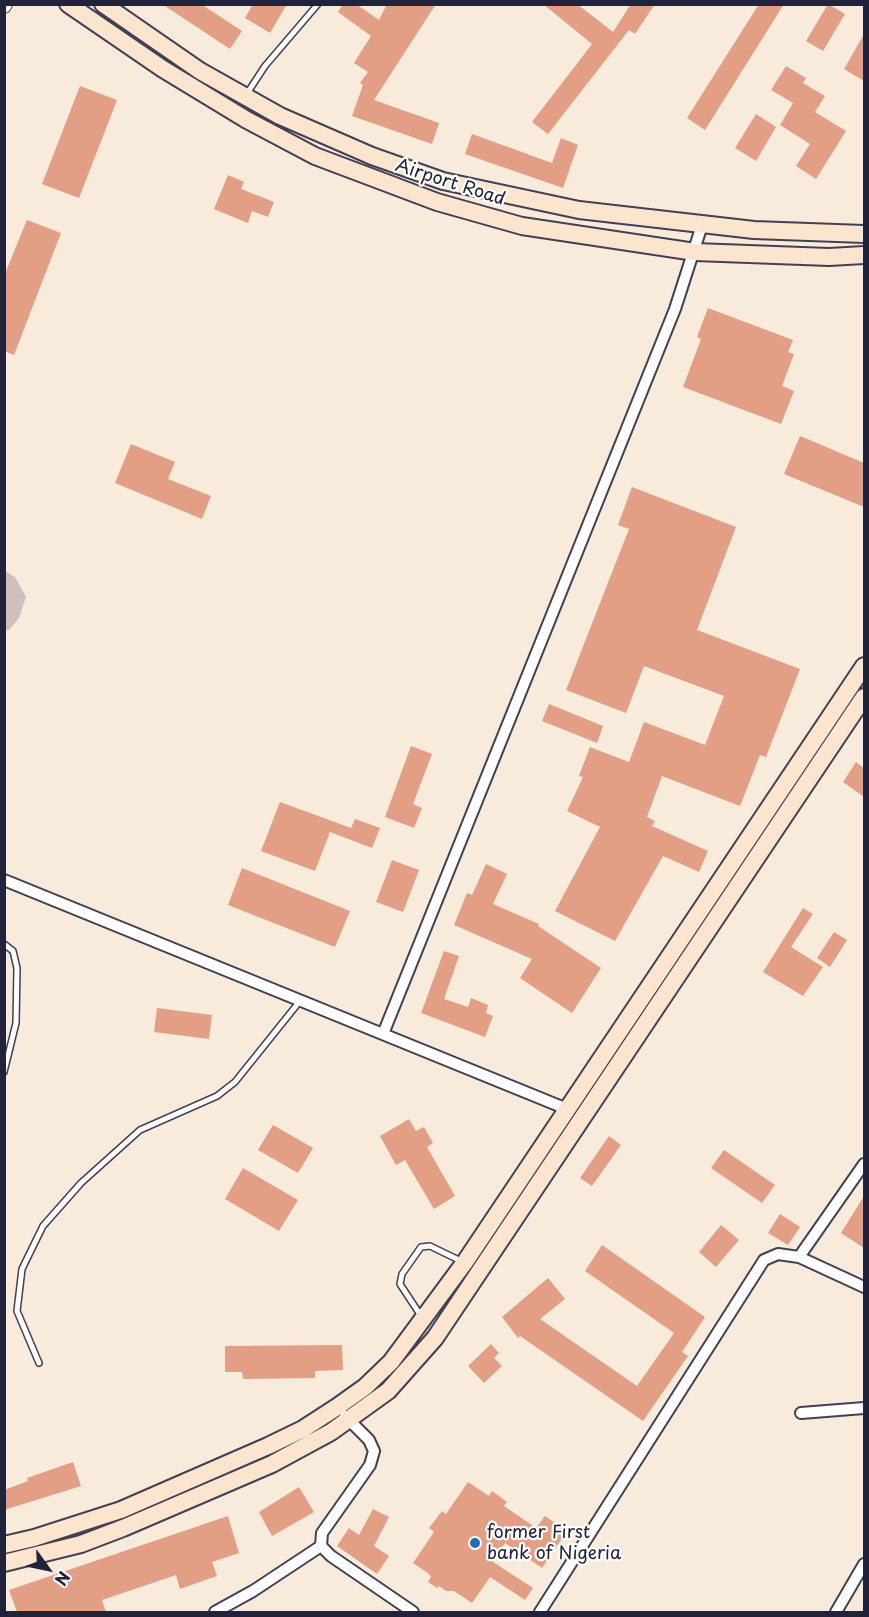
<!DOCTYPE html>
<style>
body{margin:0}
#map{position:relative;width:869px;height:1617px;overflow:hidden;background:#f9ebdc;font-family:"Playpen Sans",sans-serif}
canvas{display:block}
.frame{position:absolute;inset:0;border:6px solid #22223b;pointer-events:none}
.north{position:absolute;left:18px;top:1539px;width:60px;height:60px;-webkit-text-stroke:4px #fff;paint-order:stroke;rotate:123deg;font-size:16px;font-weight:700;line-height:24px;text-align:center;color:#22223b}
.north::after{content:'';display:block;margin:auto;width:21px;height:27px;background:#22223b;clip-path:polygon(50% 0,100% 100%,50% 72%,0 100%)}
</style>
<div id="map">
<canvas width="869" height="1617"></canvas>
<div class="frame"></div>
<div class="north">N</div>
</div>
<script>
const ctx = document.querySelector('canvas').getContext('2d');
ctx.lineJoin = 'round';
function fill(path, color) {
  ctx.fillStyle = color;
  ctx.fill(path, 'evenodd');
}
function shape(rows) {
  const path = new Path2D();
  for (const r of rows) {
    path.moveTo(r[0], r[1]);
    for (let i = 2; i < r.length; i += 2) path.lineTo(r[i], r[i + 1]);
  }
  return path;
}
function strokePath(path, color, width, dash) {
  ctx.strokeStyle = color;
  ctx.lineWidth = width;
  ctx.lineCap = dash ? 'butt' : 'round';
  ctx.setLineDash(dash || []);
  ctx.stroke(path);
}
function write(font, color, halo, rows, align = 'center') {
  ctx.font = font + ' "Playpen Sans",sans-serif';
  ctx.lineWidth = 4.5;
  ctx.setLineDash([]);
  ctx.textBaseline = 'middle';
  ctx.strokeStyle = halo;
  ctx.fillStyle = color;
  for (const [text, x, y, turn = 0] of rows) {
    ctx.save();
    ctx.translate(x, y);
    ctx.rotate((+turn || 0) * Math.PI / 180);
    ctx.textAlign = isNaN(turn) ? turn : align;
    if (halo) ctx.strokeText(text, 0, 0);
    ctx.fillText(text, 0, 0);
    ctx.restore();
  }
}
const industrial = shape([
 [5,571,15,577,26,597,19,618,10,629,5,631]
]);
const building = shape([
 [162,4,201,4,242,31,230,49],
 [253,4,287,4,270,33,245,18],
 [343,4,356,4,379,20,387,4,436,4,374,100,439,123,432,144,352,116,363,85,360,83,368,72,354,63,371,36,338,12],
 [543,4,577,4,613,32,631,4,655,4,635,34,629,30,548,134,532,122,592,44],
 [759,4,784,4,705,130,687,118],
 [828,4,845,14,823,51,806,41],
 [864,34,864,81,844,69],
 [786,66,806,78,803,83,825,96,815,112,846,131,816,179,796,166,810,144,780,125,793,103,771,90],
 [80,86,117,100,79,198,42,184],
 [756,114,776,127,756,161,735,148],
 [472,134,552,163,561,138,578,145,563,188,465,154],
 [228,175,244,182,241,189,274,202,268,217,252,211,248,223,214,209],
 [27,220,61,233,14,355,4,351,4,276],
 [708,308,793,340,788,352,794,354,782,386,794,391,781,424,683,387,701,339,697,337],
 [800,436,864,463,864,507,784,474],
 [131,444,175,462,168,479,211,496,202,519,115,483],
 [632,487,736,527,697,630,800,669,766,757,760,755,740,806,662,776,647,817,655,821,652,826,708,851,699,872,663,856,615,941,555,911,600,827,567,811,583,777,579,776,590,747,629,762,644,722,705,745,724,696,644,666,626,713,566,690,629,529,618,525],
 [549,704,603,726,597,743,542,721],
 [411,746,432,754,413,804,422,808,414,828,385,817],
 [856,762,864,768,864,797,843,782],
 [280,802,351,828,355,819,380,828,372,848,330,832,315,871,261,851],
 [392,860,419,870,403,912,376,902],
 [486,864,507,874,493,904,539,924,538,926,601,968,572,1013,520,978,532,959,454,925,467,893,472,895],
 [242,868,350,911,335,947,228,905],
 [803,908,813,914,791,947,823,967,803,996,763,972],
 [834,932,847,940,830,967,817,958],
 [444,951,459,956,444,999,468,1007,471,998,488,1005,486,1013,493,1016,485,1037,421,1013],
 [157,1008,212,1015,209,1039,154,1032],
 [409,1119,416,1131,424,1127,433,1143,427,1147,455,1196,434,1209,405,1160,396,1165,380,1136],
 [273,1125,313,1148,298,1173,258,1150],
 [609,1136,621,1145,592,1186,580,1178],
 [724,1150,775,1185,762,1203,711,1168],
 [243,1168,298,1200,279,1231,225,1199],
 [864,1196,864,1248,841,1233],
 [780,1214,800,1227,788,1245,768,1233],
 [721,1225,739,1240,716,1267,699,1252],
 [602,1245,705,1317,682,1352,688,1356,643,1421,520,1336,518,1338,502,1317,548,1278,565,1299,540,1319,637,1386,674,1333,585,1271],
 [491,1344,499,1353,494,1358,502,1366,484,1383,468,1366],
 [342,1345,343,1370,315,1371,315,1378,243,1379,242,1372,225,1372,225,1346],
 [73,1462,81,1486,4,1510,4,1490,28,1481,27,1478],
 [468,1482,489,1496,492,1491,507,1502,504,1506,536,1528,545,1516,567,1531,542,1568,505,1543,493,1562,533,1588,525,1600,490,1577,472,1603,454,1591,446,1591,439,1586,437,1588,428,1582,431,1577,428,1573,413,1563,434,1532,429,1528,442,1511,446,1514],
 [299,1487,314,1512,272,1536,259,1512],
 [373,1509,389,1517,374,1546,389,1556,377,1574,337,1546,349,1528,359,1535],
 [228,1516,239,1553,212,1562,217,1576,180,1589,176,1575,102,1600,106,1612,17,1612,9,1590]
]);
const service = shape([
 [246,95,265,66,318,4],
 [4,944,13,951,17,968,16,1023,4,1072],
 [421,1316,400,1284,402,1274,421,1247,430,1246,461,1261],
 [39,1363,17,1311,22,1269,43,1226,81,1183,140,1130,217,1096,235,1082,300,1001]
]);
const minor = shape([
 [4,880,567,1109],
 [383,1034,675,309,702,225],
 [799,1257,864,1164],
 [801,1413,864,1408],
 [345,1416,369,1440,374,1451,370,1465,322,1533,321,1546,331,1556,413,1612],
 [215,1612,253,1591,321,1546],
 [540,1612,764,1260,778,1254,799,1257,864,1287],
 [836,1612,864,1564]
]);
const tertiary = shape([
 [4,6,5,4]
]);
const secondary = shape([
 [68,4,163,69,247,120,315,156,437,202,522,226,695,252,829,257,864,255],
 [103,4,200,71,280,116,372,156,443,181,579,210,754,230,864,234],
 [4,1545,34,1538,121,1510,268,1446,303,1429,337,1407,365,1387,391,1362,465,1262,864,666],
 [4,1563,81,1544,123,1528,272,1464,331,1432,388,1391,435,1338,864,697]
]);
const markers = [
 [475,1543,6,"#1f6fb2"]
];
const streetNames = [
 ["Airport Road",450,183,18]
];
const poiNames = [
 ["former First",487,1533],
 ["bank of Nigeria",487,1554]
];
fill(industrial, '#d1bfbd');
fill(building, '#e39f86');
strokePath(service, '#424053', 8);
strokePath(minor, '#424053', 14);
strokePath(tertiary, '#424053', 16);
strokePath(secondary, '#424053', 20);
strokePath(service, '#fff', 5);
strokePath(minor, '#fff', 10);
strokePath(tertiary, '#fff', 14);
strokePath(secondary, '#fce5cf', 16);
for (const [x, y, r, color] of markers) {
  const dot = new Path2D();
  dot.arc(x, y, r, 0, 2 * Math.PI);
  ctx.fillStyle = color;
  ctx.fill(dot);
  strokePath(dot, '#fff', 2);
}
write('18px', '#22223b', '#fff', streetNames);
write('18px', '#22223b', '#fff', poiNames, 'left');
</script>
